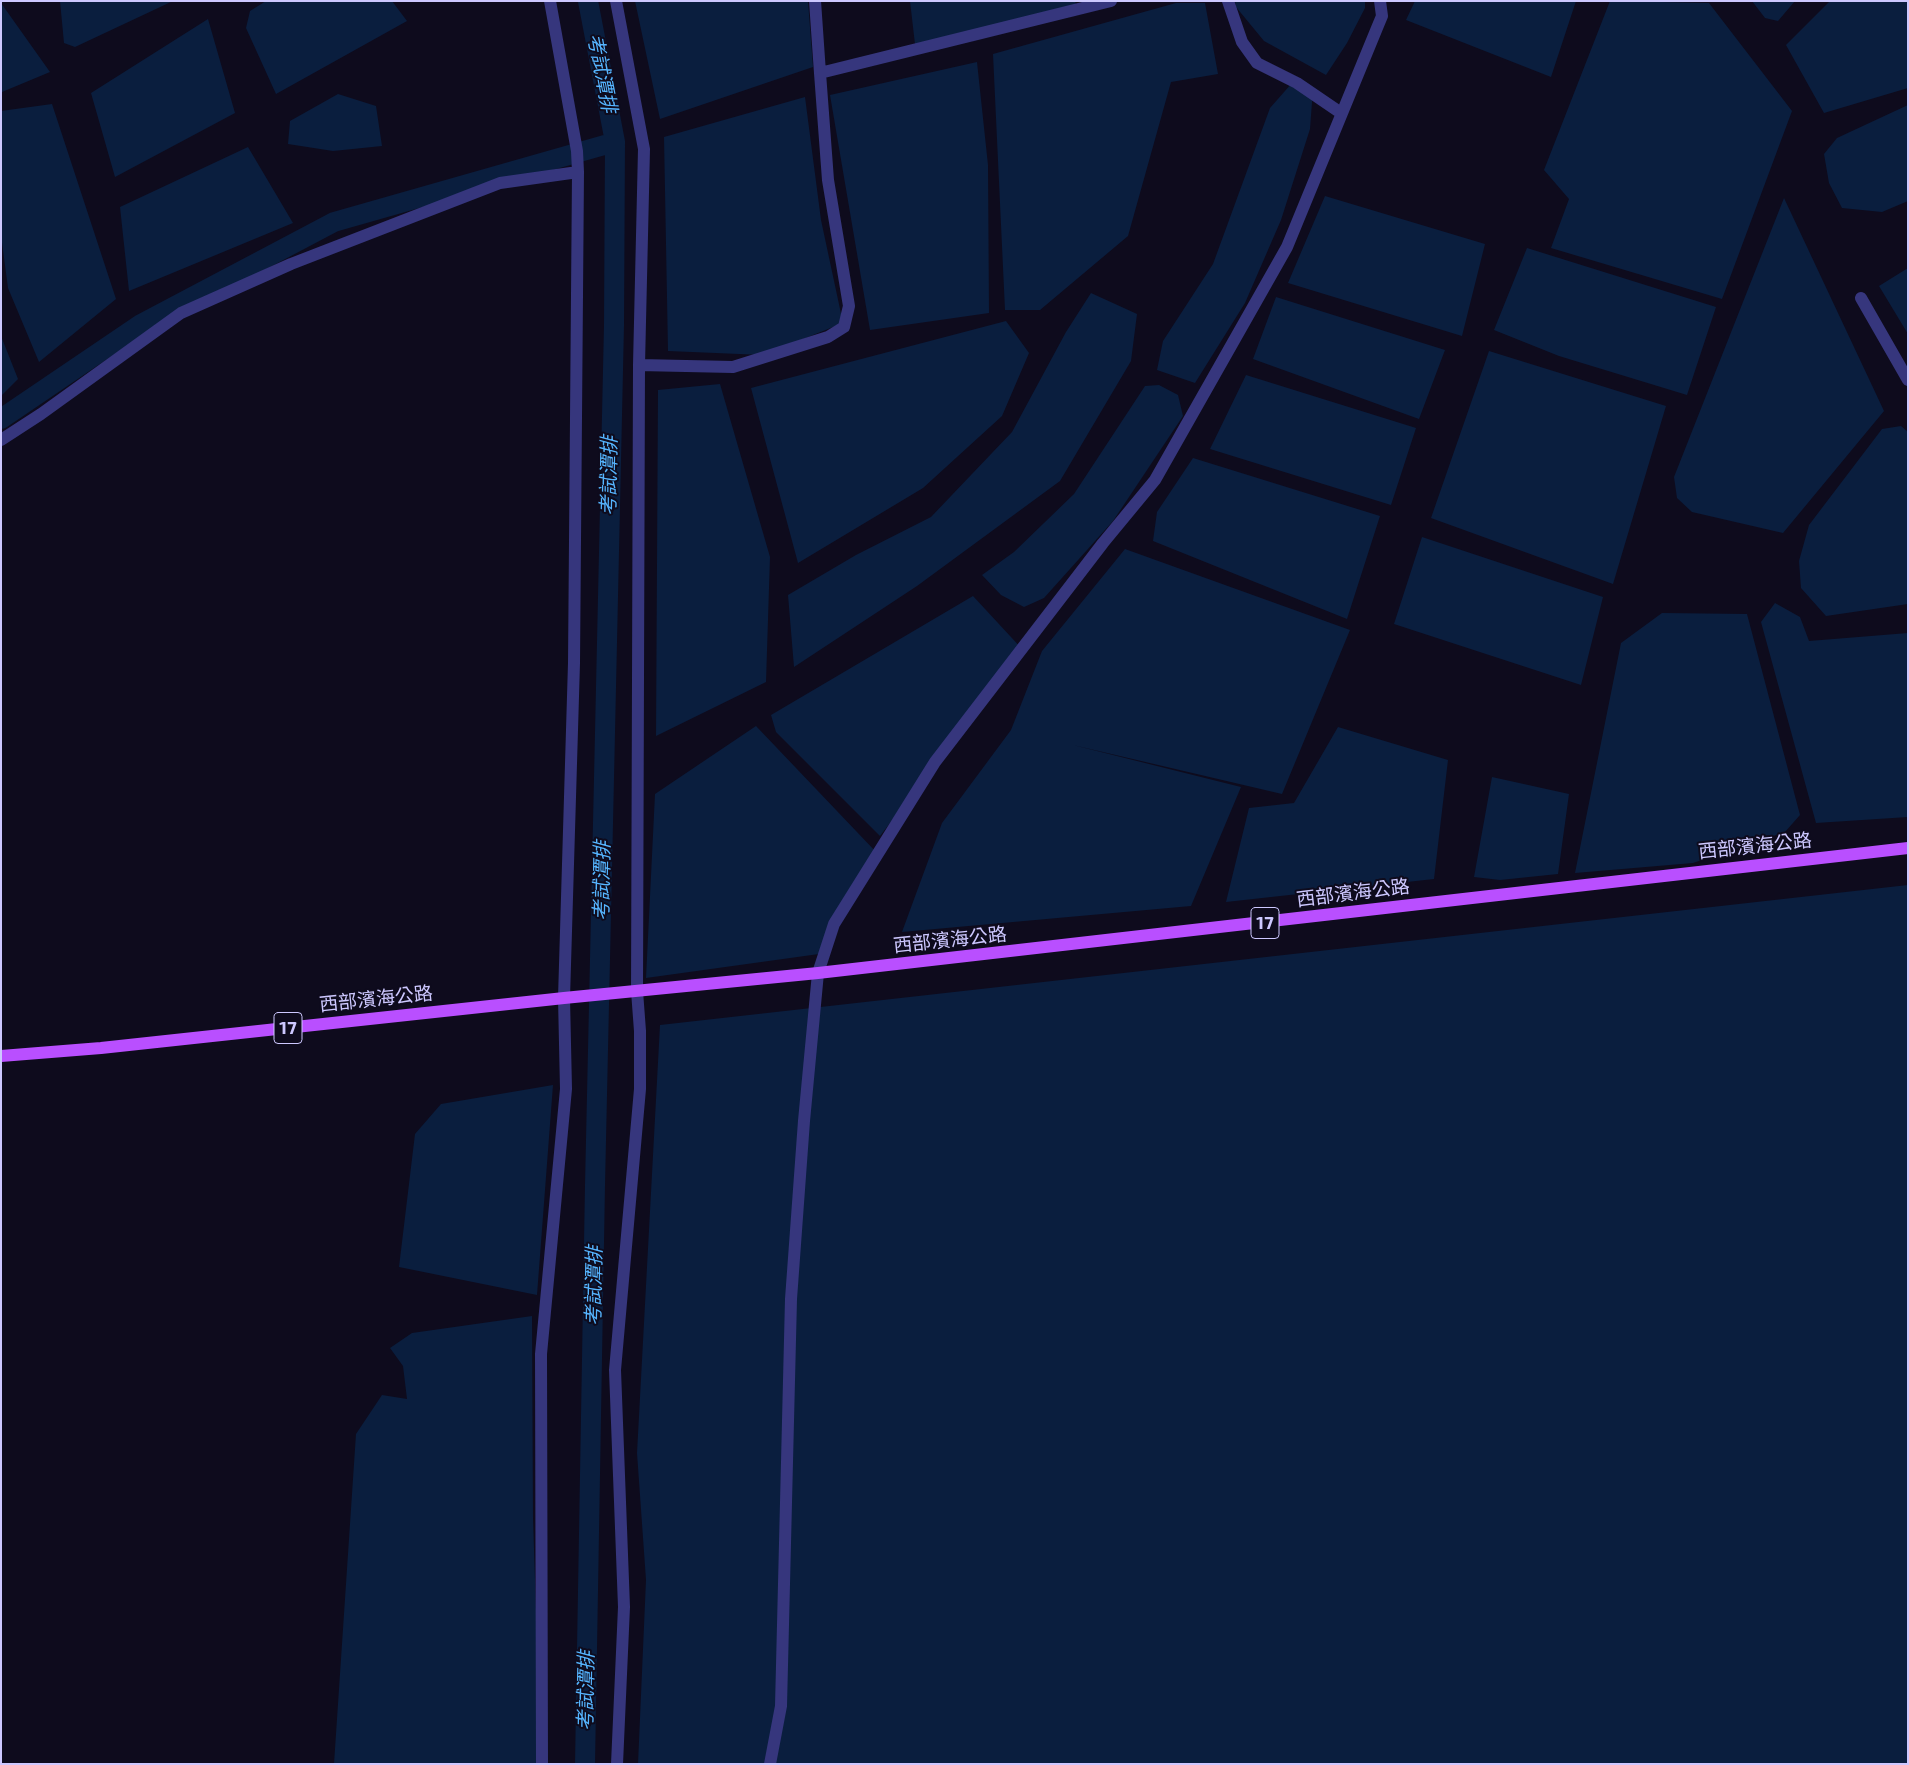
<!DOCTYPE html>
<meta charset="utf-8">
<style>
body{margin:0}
#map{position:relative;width:1909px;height:1765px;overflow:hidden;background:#0e0b1d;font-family:"Exo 2",sans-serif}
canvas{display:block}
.frame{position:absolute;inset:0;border:2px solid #cdc8ff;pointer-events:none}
</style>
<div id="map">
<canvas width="1909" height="1765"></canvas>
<div class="frame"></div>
</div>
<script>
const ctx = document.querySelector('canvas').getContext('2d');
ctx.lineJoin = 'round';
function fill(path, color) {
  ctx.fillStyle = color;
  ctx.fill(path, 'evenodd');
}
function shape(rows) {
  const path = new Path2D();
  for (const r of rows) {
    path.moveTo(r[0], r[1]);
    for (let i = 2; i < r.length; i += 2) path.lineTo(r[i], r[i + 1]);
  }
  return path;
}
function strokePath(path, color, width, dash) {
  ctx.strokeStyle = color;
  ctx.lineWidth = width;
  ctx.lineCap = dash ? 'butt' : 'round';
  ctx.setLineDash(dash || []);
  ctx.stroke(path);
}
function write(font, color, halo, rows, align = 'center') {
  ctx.font = font + ' "Exo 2","Noto Sans TC",sans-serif';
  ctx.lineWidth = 4;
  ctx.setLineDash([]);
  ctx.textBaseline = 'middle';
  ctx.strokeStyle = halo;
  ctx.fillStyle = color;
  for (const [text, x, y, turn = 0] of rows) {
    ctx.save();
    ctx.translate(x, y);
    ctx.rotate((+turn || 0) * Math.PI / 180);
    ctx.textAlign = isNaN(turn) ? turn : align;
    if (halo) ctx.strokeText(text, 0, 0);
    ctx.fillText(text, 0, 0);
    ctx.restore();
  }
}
const water = shape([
 [60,1,173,1,75,47,64,43],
 [266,1,392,1,407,21,276,94,246,28,250,11],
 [635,1,808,1,813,67,660,119],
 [910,1,1075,1,1079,14,916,53],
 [1235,1,1365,1,1365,8,1347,43,1326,75,1264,41,1236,7],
 [1415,1,1576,1,1551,77,1406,20],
 [1610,1,1709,3,1792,111,1722,299,1551,248,1569,199,1544,170],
 [1752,1,1795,1,1778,21,1765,18],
 [1830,1,1908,1,1908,88,1824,113,1786,45],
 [1,3,50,72,2,92,1,92],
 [1176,3,1205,3,1218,74,1171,82,1128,236,1040,310,1005,310,993,54],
 [208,19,235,113,115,177,91,93],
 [977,62,988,165,989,313,870,330,830,95],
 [1292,83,1313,89,1310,129,1281,220,1245,303,1195,383,1157,370,1163,341,1213,264,1270,108],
 [338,94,376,106,382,146,333,151,288,144,290,121],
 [805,97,821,220,843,323,763,355,668,351,664,137],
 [52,104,116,299,39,362,8,288,1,235,1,111],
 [1908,105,1908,201,1882,212,1842,208,1829,183,1824,154,1837,138],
 [248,147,293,223,129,291,120,207],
 [1325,196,1485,244,1462,336,1288,283],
 [1784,198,1884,411,1783,533,1692,512,1677,498,1674,477],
 [1527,248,1716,307,1687,395,1559,356,1494,330],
 [1908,268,1908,334,1879,286],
 [1091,293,1137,314,1131,361,1060,481,917,586,794,667,788,595,856,555,931,517,1012,432,1066,332],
 [1276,297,1445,350,1419,419,1253,359],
 [1006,321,1029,353,1002,416,923,488,798,563,751,388],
 [1,336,18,379,1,396],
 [1489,351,1666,406,1613,584,1431,518],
 [1246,375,1416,428,1391,505,1210,449],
 [720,384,770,557,766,682,656,736,658,390],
 [1159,385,1178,395,1183,416,1113,521,1044,598,1024,607,1001,595,982,575,1014,552,1074,494,1145,386],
 [1901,426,1908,432,1908,604,1826,616,1801,588,1799,561,1809,525,1882,429],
 [1193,458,1380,516,1347,619,1153,541,1157,512],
 [1422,537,1603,597,1581,685,1394,624],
 [1125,549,1350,630,1282,794,1073,745,1241,787,1191,906,902,932,942,823,1011,730,1042,651],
 [973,596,1023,650,880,836,776,732,771,715],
 [1775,603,1800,617,1809,641,1908,633,1908,817,1816,823,1761,622],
 [1662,613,1747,614,1800,815,1785,832,1693,863,1575,873,1621,643],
 [756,726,877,853,819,954,646,978,655,794],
 [1338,727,1448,760,1434,879,1226,902,1249,808,1294,803],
 [1492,777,1569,794,1558,874,1500,880,1474,877],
 [1908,885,1908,1764,638,1764,646,1580,637,1453,660,1025],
 [553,1085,537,1295,399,1267,415,1134,441,1104],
 [532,1316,533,1518,541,1764,334,1764,356,1434,382,1395,407,1399,403,1366,390,1348,412,1333]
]);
const canal = shape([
 [1,419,141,324,334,222,615,142],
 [585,1764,595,1185,614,325,615,142,588,1]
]);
const minor = shape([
 [616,1,644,149,639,365,637,991,640,1031,640,1089,615,1370,624,1607,617,1764],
 [815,1,820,73,1111,1],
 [1228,1,1242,42,1257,63,1297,83,1341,113],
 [1861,298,1908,380],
 [639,365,733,367,828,337,844,327,849,306,828,180,820,73],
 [1,440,41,414,181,313,291,264,500,183,578,172],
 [542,1764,541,1354,566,1089,564,998,574,663,578,172,577,151,550,1],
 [770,1764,781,1706,791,1299,804,1121,818,973,834,924,935,762,1103,543,1155,480,1287,247,1377,28,1382,16,1380,1]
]);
const major = shape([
 [1,1056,101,1048,564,998,818,973,1908,848]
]);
const shields = [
 [1265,923,28],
 [288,1028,28]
];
const shieldNames = [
 ["17",1265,923],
 ["17",288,1028]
];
const streetNames = [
 ["西部濱海公路",1755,846,-6],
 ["西部濱海公路",1353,893,-7],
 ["西部濱海公路",950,940,-6],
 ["西部濱海公路",376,999,-6]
];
const waterNames = [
 ["考試潭排",602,73,79],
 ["考試潭排",609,476,-89],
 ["考試潭排",602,881,-89],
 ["考試潭排",594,1286,-89],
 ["考試潭排",586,1691,-89]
];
fill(water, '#0a1e3e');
strokePath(canal, '#0a1e3e', 20);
strokePath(minor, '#36367d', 12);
strokePath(major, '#b94fff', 12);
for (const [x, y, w] of shields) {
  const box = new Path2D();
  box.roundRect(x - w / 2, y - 15.5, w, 31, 4);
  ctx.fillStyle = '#0e0b1d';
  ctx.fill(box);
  strokePath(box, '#cdc8ff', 1);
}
write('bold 18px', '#cdc8ff', null, shieldNames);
write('19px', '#cdc8ff', '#0e0b1d', streetNames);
write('italic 20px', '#56b5ff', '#0e0b1d', waterNames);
</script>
